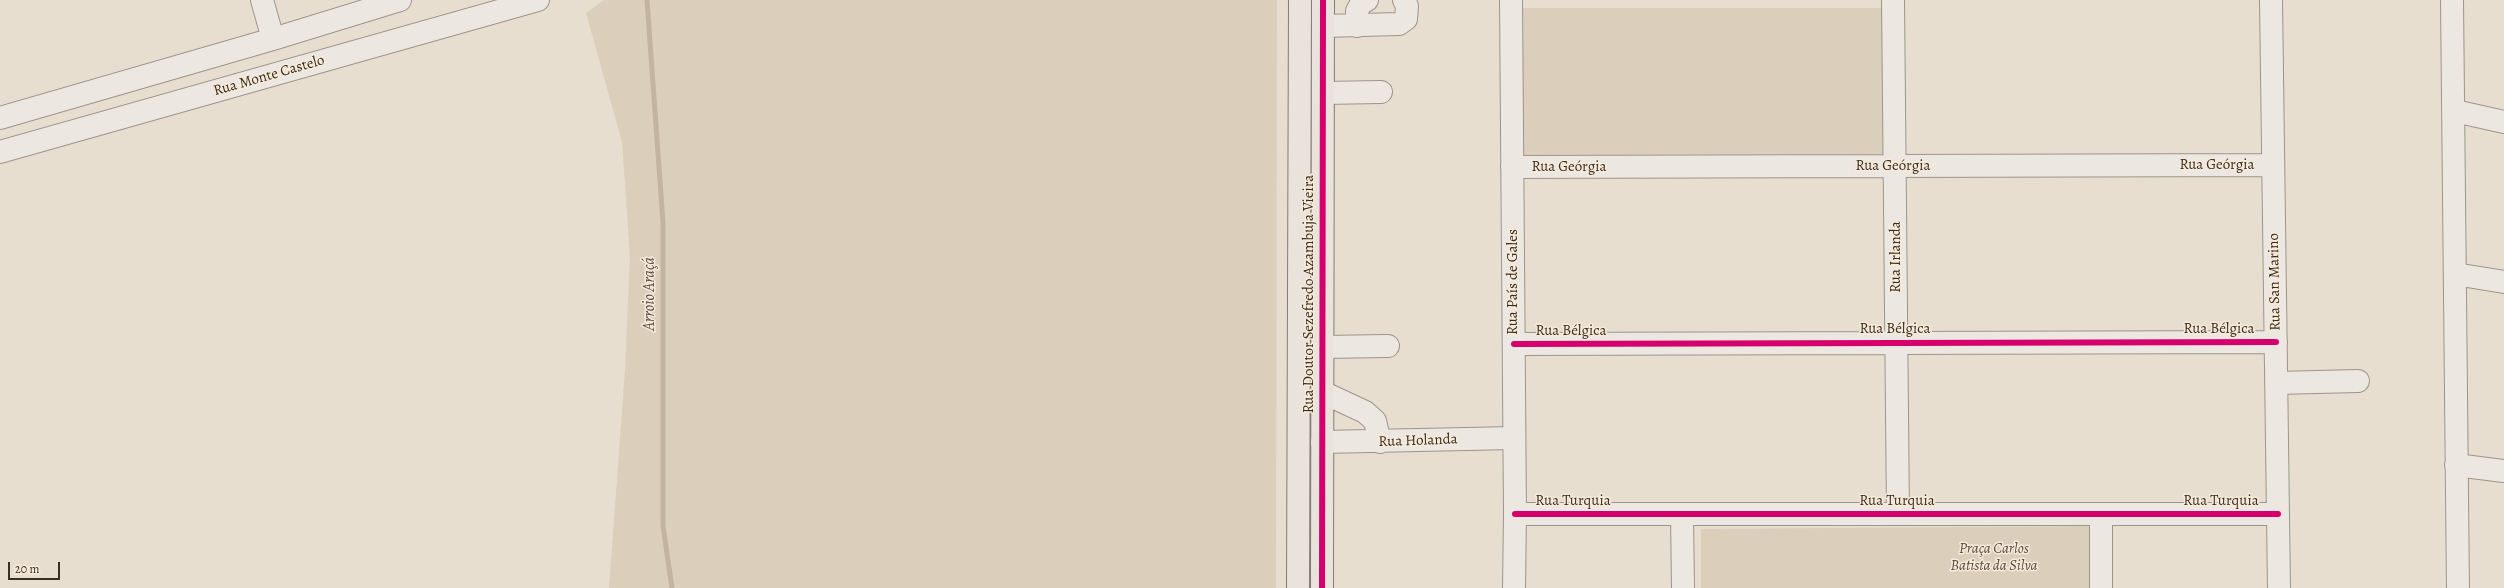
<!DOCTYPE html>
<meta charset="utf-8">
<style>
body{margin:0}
#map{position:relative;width:2504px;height:588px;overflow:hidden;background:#e7ded0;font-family:Alegreya,serif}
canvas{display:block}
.scale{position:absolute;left:8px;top:562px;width:52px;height:18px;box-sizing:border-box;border:2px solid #3a2d21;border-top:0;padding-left:5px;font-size:12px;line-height:14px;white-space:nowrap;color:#3a2d21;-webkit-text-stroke:3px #f6eada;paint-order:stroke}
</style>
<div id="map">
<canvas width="2504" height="588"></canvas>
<div class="scale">20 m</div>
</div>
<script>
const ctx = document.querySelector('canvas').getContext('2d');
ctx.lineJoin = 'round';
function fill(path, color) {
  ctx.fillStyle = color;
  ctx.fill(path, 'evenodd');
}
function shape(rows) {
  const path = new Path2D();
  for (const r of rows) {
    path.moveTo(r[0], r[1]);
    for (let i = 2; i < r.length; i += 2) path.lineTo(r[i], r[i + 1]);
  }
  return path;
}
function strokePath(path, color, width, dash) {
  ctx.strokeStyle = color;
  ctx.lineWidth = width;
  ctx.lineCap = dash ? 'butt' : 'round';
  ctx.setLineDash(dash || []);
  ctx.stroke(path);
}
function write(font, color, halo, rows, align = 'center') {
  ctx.font = font + ' Alegreya,serif';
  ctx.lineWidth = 3;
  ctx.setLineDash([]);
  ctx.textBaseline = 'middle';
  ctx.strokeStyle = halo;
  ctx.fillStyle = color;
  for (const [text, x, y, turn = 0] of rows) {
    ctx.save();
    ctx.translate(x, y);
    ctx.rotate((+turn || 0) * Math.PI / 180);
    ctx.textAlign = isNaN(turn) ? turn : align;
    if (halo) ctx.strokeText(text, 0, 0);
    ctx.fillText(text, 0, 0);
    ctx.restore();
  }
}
const green = shape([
 [604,0,1277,0,1276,588,609,588,625,370,630,257,622,142,586,13],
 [1521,8,1883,8,1883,154,1521,155],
 [2092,526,2092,588,1701,588,1701,529]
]);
const stream = shape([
 [647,0,663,223,663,526,672,588]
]);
const minor = shape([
 [262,0,273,39],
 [1511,0,1515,514,1514,588],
 [1893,0,1898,514],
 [2271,0,2279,588],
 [2452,0,2458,588],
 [1323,26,1399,24,1406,19,1407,6,1404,0],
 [1357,26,1357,11,1362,2,1367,0],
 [1323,93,1381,92],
 [2455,111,2504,122],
 [0,118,273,39,400,0],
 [0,152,538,0],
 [1512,167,2273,165],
 [2455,274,2504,282],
 [1514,344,2276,342],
 [1322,347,1388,346],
 [2276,383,2358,381],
 [1322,392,1365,412,1375,421,1380,442],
 [1322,442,1514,438],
 [2456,465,2504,471],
 [1515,514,2278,514],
 [1682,514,1683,588],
 [2101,514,2101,588]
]);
const major = shape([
 [1298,588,1300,0],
 [1322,588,1323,0]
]);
const cycleway = shape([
 [1514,344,2276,342],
 [1515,514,2278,514],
 [1322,588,1323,0]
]);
const streetNames = [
 ["Rua Monte Castelo",269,76,-16],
 ["Rua Geórgia",2217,165],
 ["Rua Geórgia",1893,166],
 ["Rua Geórgia",1569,167],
 ["Rua Irlanda",1896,257,-90],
 ["Rua País de Gales",1513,282,-90],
 ["Rua San Marino",2275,282,-91],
 ["Rua Doutor Sezefredo Azambuja Vieira",1309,294,-90],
 ["Rua Bélgica",1895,329],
 ["Rua Bélgica",2219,329],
 ["Rua Bélgica",1571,331],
 ["Rua Holanda",1418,441,-2],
 ["Rua Turquia",1573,501],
 ["Rua Turquia",1897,501],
 ["Rua Turquia",2221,501]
];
const parkNames = [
 ["Praça Carlos",1994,549],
 ["Batista da Silva",1994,566]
];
const waterNames = [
 ["Arroio Araçá",650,294,-90]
];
fill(green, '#dbcebb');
strokePath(stream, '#c3b4a2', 5);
strokePath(minor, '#9c958c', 24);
strokePath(major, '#837d74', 24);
strokePath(minor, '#ece7e0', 22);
strokePath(major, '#e9e3db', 22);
strokePath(cycleway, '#d6006c', 6);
write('15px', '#3a2d21', '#f6eada', streetNames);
write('italic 15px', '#584b3c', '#f6eada', parkNames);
write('italic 16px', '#5e5042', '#f6eada', waterNames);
</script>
